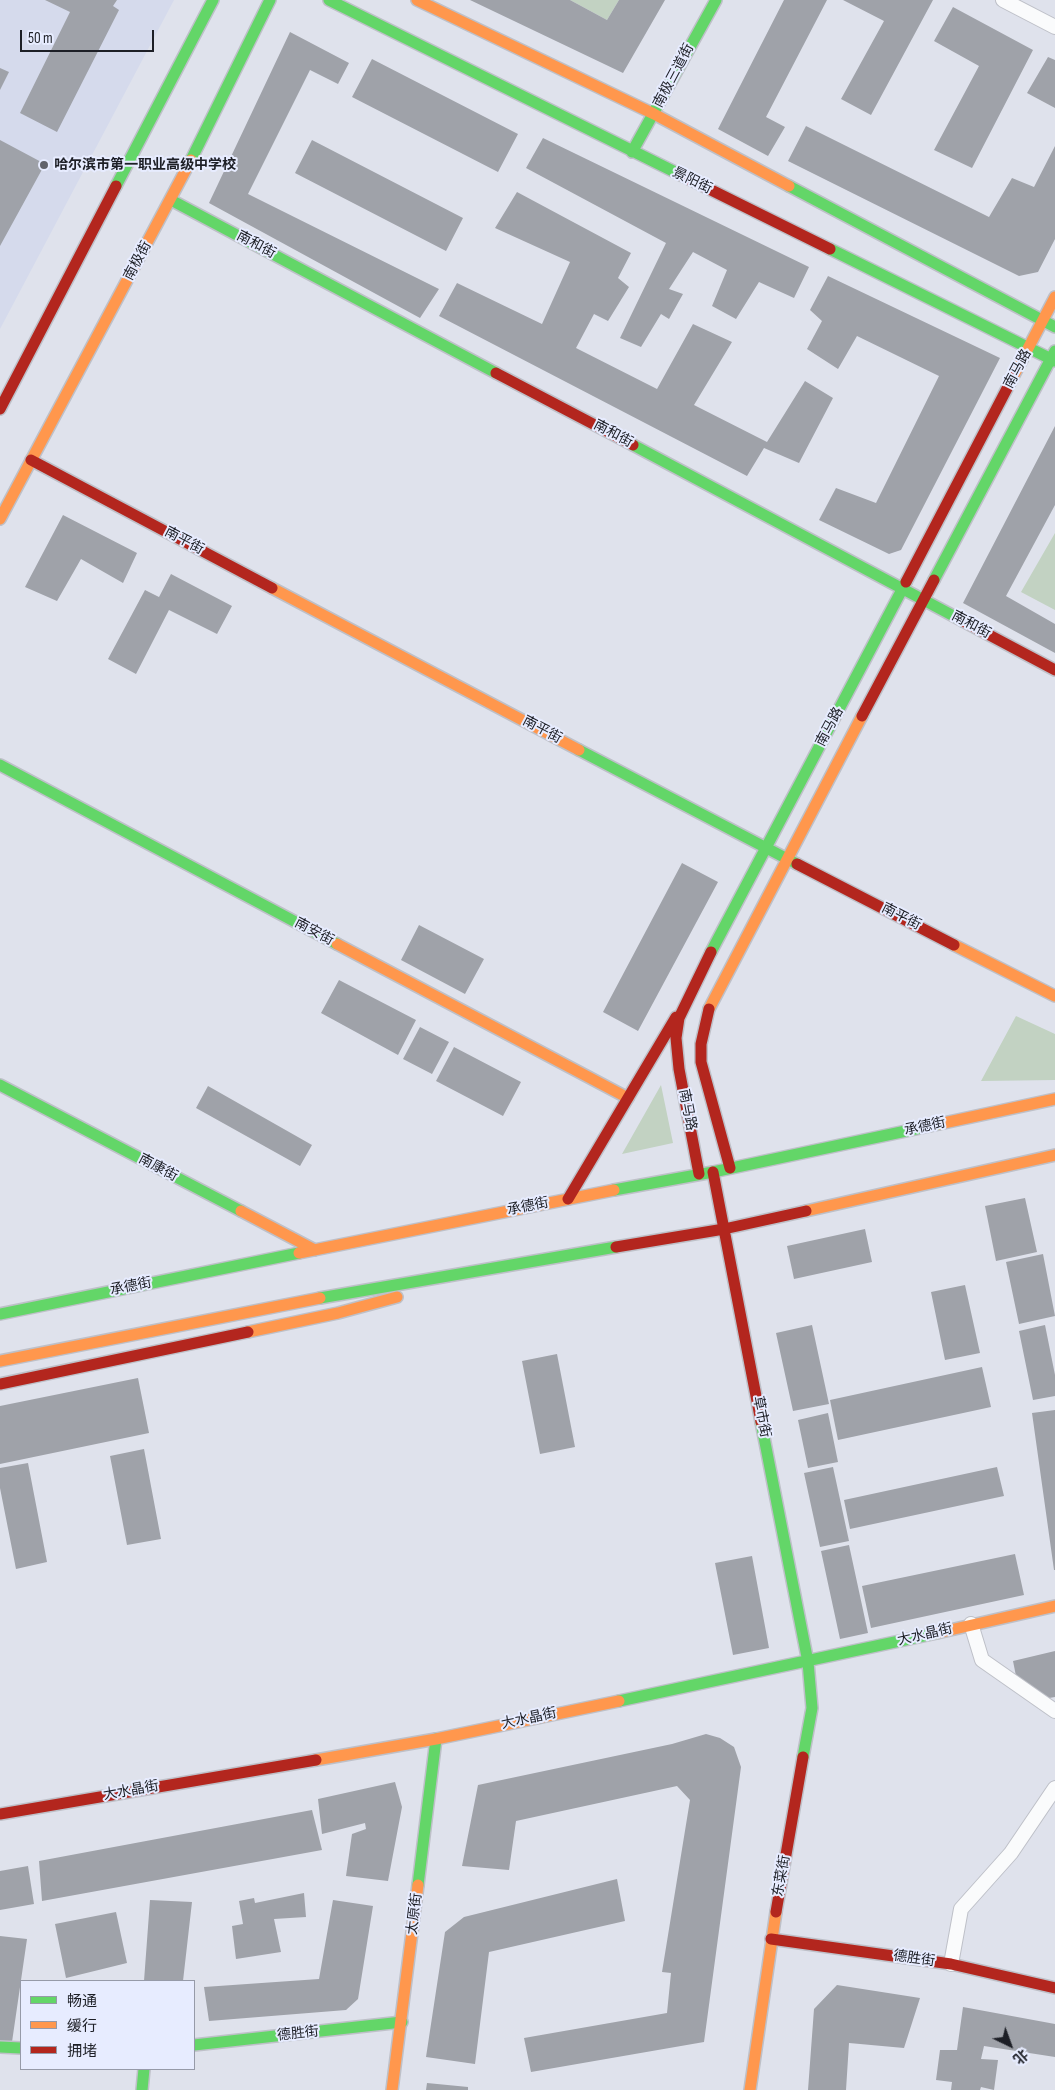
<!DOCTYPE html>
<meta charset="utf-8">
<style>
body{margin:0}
#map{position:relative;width:1055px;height:2090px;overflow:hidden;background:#dfe2ec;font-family:"Sofia Sans Condensed","Noto Sans SC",sans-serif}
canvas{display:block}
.legend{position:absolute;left:20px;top:1980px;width:175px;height:90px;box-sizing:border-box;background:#e7ecff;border:1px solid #969aa8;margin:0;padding:6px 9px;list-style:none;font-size:15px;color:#1d1f26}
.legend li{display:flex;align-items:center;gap:10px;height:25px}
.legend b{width:25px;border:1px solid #969aa8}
.north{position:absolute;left:985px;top:2020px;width:50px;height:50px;-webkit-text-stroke:4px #e7ecff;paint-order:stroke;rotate:138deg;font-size:14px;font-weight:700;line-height:20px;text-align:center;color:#1d1f26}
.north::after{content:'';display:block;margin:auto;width:18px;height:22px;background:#1d1f26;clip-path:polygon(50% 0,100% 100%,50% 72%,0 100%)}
.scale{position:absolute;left:20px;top:30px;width:134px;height:22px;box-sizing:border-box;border:2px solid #1d1f26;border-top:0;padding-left:6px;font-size:15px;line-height:18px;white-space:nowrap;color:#1d1f26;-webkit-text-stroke:4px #e7ecff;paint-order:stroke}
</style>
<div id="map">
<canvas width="1055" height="2090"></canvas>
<ul class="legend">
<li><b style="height:6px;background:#63d668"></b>畅通</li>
<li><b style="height:6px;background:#ff974d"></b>缓行</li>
<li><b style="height:6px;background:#b3261e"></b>拥堵</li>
</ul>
<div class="north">北</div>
<div class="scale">50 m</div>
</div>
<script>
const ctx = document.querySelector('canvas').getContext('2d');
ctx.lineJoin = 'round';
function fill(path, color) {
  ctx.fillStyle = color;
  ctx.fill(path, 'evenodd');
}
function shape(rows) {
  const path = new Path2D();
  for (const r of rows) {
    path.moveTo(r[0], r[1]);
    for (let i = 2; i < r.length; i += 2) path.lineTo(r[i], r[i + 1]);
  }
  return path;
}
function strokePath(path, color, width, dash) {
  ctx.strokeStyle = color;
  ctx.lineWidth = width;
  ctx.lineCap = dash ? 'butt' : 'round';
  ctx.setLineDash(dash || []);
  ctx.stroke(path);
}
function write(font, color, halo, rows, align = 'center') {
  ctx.font = font + ' "Sofia Sans Condensed","Noto Sans SC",sans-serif';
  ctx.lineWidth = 4;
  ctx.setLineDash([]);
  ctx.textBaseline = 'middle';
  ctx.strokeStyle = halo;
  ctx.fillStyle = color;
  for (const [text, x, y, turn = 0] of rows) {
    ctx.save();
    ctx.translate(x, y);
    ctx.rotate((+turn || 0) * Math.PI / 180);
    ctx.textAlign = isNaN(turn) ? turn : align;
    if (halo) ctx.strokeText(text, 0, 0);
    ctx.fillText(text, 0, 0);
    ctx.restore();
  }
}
const built = shape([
 [0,0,174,0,0,329]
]);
const green = shape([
 [570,0,619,0,607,20],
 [1055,533,1055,610,1021,592],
 [1016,1016,1055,1034,1055,1080,981,1081],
 [661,1085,673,1143,622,1154]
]);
const building = shape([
 [45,0,117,0,113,6,119,10,57,132,20,113,70,12],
 [470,0,570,0,607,20,619,0,665,0,623,73],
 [784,0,827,0,766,117,785,127,768,156,718,129],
 [843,0,933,0,871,115,841,99,884,21],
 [953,7,1033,50,972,168,934,150,979,66,934,41],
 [290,32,349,63,338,84,310,70,248,194,439,289,420,318,209,203],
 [1048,57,1055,60,1055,108,1027,93],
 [372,59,518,134,498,172,352,97],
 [0,68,9,72,0,90],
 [806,126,989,217,1012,178,1034,187,1055,146,1055,239,1038,272,1019,276,788,161],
 [543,138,809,267,794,298,759,282,736,319,712,306,727,270,693,252,669,289,683,294,669,319,661,314,641,347,620,338,666,243,526,168],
 [0,140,45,164,0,246],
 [312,140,463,218,446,251,295,173],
 [517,192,631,253,618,278,629,287,608,321,594,314,576,348,657,389,693,324,732,342,694,405,767,442,805,381,833,398,799,463,764,448,747,476,439,316,457,283,542,324,570,262,495,228],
 [828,276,1000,358,901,550,889,554,819,520,836,488,876,503,939,376,857,336,838,369,807,349,822,321,810,310],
 [1055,426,1055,505,1006,596,1055,624,1055,653,963,603],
 [63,515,137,553,123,583,81,559,57,601,25,587],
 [171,574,232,606,217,634,169,610,136,674,108,659,145,590,159,597],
 [682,863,718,882,638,1031,603,1012],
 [419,925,484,959,465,994,401,960],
 [339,980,416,1020,398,1055,321,1013],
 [420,1027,449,1042,432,1074,403,1059],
 [454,1047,521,1082,503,1116,436,1081],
 [208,1086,312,1145,300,1166,196,1108],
 [1025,1198,1037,1252,996,1261,985,1206],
 [865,1229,872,1262,794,1279,787,1246],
 [1043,1254,1055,1316,1019,1324,1006,1262],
 [965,1285,980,1353,945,1360,931,1292],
 [812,1325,829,1404,793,1411,776,1333],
 [1045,1325,1055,1375,1055,1396,1033,1400,1019,1331],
 [557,1354,575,1447,540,1454,522,1361],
 [982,1367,991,1407,838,1440,830,1400],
 [138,1378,149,1433,0,1464,0,1406],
 [1055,1410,1055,1570,1054,1570,1032,1413],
 [828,1413,838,1462,808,1468,798,1420],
 [144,1449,161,1539,127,1545,110,1456],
 [28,1463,47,1562,16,1569,0,1488,0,1468],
 [833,1467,849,1541,820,1547,804,1473],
 [997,1467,1004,1496,850,1529,844,1500],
 [849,1545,868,1633,840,1639,821,1551],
 [1015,1554,1024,1595,871,1628,862,1586],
 [752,1556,769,1648,733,1655,715,1563],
 [1055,1651,1055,1697,1043,1699,1017,1681,1013,1661],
 [706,1734,720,1738,734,1747,741,1767,704,2042,531,2072,524,2038,667,2013,671,1973,662,1972,690,1800,677,1786,516,1821,509,1870,462,1866,478,1785,672,1744],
 [395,1782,402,1807,388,1881,346,1876,352,1834,366,1829,365,1823,322,1834,318,1799],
 [312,1810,322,1850,42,1901,39,1861],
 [28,1866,34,1904,0,1910,0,1871],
 [617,1879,625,1921,489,1952,475,2064,426,2057,445,1932,464,1917],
 [304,1893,306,1917,274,1919,281,1952,236,1959,232,1926,243,1924,239,1901,254,1898,255,1903],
 [150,1900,192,1902,183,1981,144,1981],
 [333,1900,373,1906,358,1999,346,2010,209,2021,204,1987,319,1979],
 [116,1912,127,1963,66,1978,55,1924],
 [0,1936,27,1939,12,2042,0,2041],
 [837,1985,920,1998,904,2048,849,2043,846,2090,808,2090,814,2009],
 [963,2007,1055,2024,1055,2057,984,2046,981,2059,998,2060,994,2090,981,2087,980,2090,951,2090,952,2082,936,2080,940,2050,957,2050],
 [427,2083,468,2087,468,2090,426,2090]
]);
const street = shape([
 [1003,0,1055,27],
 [971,1624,982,1660,1055,1711],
 [951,1964,961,1909,1011,1853,1055,1788]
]);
const fast = shape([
 [329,0,681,175],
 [632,152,716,0],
 [191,160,270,0],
 [116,186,213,0],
 [789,186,1055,327],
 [171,200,496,373],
 [830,249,1055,361],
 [633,445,963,621],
 [934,580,1055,351],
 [579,750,797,864],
 [0,765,337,944],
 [711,952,906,582],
 [0,1085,241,1211],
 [614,1190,713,1172,939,1124],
 [320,1298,616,1247],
 [0,1314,299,1253],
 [761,1422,808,1662,812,1708,803,1757],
 [619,1701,937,1633],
 [418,1885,436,1739],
 [194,2045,402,2022],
 [0,2047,21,2048],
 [142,2090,144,2069]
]);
const slow = shape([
 [417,0,654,114,789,186],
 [1013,377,1055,297],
 [0,519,191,160],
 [272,588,579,750],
 [337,944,628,1098],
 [954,945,1055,996],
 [709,1009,862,716],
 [939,1124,1055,1099],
 [241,1211,315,1250],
 [806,1211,1055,1155],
 [299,1253,614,1190],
 [248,1332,338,1313,397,1297],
 [0,1361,320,1298],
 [937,1633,1055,1606],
 [316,1760,436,1739,619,1701],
 [392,2090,418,1885],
 [750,2090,776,1912]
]);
const jam = shape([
 [681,175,830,249],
 [496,373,633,445],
 [0,409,116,186],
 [31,460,272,588],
 [906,582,1013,377],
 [963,621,1055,670],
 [862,716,934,580],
 [797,864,954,945],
 [709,1009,701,1044,701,1062,730,1168],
 [713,1172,761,1422],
 [699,1174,679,1069,676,1038,679,1018,711,952],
 [568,1199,676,1017],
 [616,1247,724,1229,806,1211],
 [0,1384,248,1332],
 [0,1814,316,1760],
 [776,1912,803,1757],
 [771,1939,951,1964,1055,1988]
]);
const markers = [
 [44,165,5,"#61636b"]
];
const streetNames = [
 ["南极三道街",674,76,-62],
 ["景阳街",692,181,26],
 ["南和街",256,245,28],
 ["南极街",138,261,-62],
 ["南马路",1018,369,-62],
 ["南和街",613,434,28],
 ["南平街",184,541,28],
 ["南和街",971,625,28],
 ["南马路",830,727,-62],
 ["南平街",542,730,28],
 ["南平街",901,917,27],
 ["南安街",314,932,28],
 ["南马路",687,1110,79],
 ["承德街",925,1127,-12],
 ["南康街",158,1168,28],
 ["承德街",528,1207,-11],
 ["承德街",131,1287,-11],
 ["草市街",761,1417,79],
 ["大水晶街",925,1635,-13],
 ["大水晶街",529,1719,-12],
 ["大水晶街",131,1791,-10],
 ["东菜街",782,1876,-80],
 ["太原街",415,1914,-83],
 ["德胜街",914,1959,8],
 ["德胜街",298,2034,-6]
];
const poiNames = [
 ["哈尔滨市第一职业高级中学校",54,165]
];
fill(built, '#d5daec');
fill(green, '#c2d2c2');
fill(building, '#9fa2a9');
strokePath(street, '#bec0c8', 16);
strokePath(fast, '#bec0c8', 14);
strokePath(slow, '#bec0c8', 14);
strokePath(jam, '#bec0c8', 14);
strokePath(street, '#fafbfc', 14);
strokePath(fast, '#63d668', 11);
strokePath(slow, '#ff974d', 11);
strokePath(jam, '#b3261e', 11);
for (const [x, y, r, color] of markers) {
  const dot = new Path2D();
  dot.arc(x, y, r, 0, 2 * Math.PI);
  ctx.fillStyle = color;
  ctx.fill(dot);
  strokePath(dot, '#e7ecff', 2);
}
write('14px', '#1d1f26', '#e7ecff', streetNames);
write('bold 14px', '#1d1f26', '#e7ecff', poiNames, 'left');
</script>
